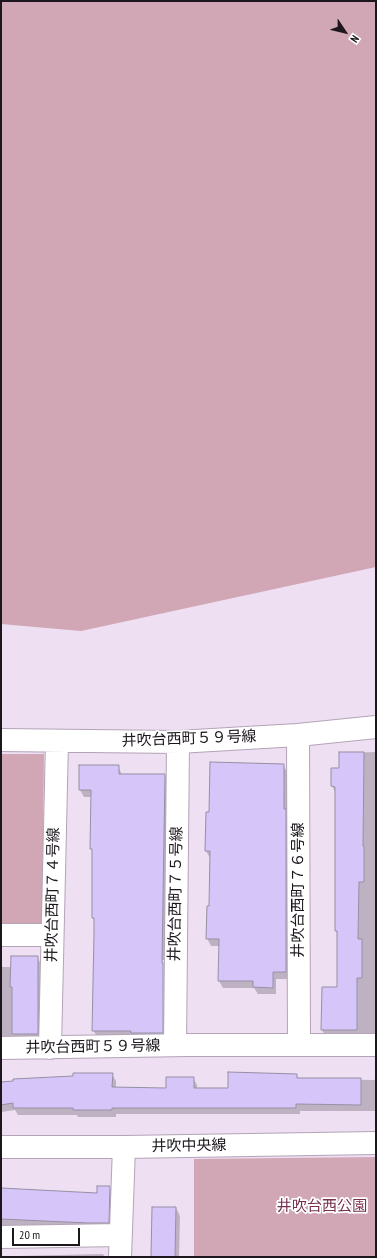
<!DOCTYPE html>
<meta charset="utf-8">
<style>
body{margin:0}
#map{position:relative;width:377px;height:1258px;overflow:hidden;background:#eedff3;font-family:"PT Sans Narrow",sans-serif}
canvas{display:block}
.frame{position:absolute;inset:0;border:2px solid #1c161d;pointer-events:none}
.north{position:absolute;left:325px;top:12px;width:40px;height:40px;-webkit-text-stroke:3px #fff;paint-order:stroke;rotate:125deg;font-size:11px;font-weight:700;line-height:16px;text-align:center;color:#1c161d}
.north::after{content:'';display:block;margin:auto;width:14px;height:18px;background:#1c161d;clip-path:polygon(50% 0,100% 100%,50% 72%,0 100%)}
.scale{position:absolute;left:12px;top:1228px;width:68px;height:18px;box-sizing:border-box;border:2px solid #1c161d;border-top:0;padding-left:5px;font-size:12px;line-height:14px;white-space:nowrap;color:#1c161d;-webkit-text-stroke:3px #fff;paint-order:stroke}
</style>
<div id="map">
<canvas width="377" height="1258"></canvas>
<div class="frame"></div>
<div class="north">N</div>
<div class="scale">20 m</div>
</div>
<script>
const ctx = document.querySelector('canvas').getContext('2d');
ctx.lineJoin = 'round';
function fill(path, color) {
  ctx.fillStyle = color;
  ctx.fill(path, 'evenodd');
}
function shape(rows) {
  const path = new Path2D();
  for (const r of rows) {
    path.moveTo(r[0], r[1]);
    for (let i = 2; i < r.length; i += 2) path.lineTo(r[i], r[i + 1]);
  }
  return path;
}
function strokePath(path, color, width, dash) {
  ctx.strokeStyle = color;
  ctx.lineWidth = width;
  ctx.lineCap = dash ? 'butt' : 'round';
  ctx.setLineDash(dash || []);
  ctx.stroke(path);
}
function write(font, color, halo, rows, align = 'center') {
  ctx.font = font + ' "PT Sans Narrow","Noto Sans JP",sans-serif';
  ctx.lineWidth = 3.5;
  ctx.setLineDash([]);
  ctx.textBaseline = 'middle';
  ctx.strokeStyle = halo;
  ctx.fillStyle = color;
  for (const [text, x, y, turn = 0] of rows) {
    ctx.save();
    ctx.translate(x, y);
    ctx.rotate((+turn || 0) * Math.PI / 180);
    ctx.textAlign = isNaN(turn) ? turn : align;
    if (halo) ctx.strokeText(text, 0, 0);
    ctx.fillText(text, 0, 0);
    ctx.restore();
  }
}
const green = shape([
 [1,1,376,1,376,567,81,631,1,624],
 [1,754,44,754,42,926,1,925],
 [376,1157,376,1257,194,1257,194,1159]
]);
const shadow = shape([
 [376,752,376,1038,326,1037,322,1030,338,988,338,936,336,931,336,793,332,786,340,769,340,753],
 [283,765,287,772,290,979,276,979,276,994,258,994,254,988,223,988,219,981,220,946,211,946,207,938,210,907,210,858,206,851,210,813],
 [118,766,122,775,165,775,169,782,166,1040,98,1038,93,1030,95,921,93,917,93,852,91,849,92,797,84,797,80,790],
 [162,960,164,960,164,1038,162,1038],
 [37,957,41,964,41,1041,1,1041,1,967,12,967],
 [112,1074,116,1081,116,1088,167,1089,193,1078,197,1085,197,1089,229,1089,296,1075,299,1079,376,1080,376,1111,300,1111,300,1114,116,1114,116,1117,78,1117,77,1115,18,1115,15,1110,1,1112,1,1083],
 [109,1187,114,1195,112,1230,92,1230,1,1226,1,1189,98,1194],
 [176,1208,180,1216,179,1257,152,1257],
 [103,1254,105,1257,17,1257,17,1256]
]);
const building = shape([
 [339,752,364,752,363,846,364,846,364,882,359,882,358,939,362,939,362,978,357,978,357,1030,321,1030,322,987,337,987,337,931,335,931,335,787,331,786,331,768,339,768,339,752],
 [210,762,284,764,284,809,286,809,286,972,273,972,273,988,253,987,253,981,218,981,219,939,206,939,207,906,209,906,210,851,205,851,206,812,209,812,210,762],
 [79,765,119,765,119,774,165,774,162,963,163,963,163,1033,131,1033,131,1031,92,1031,94,934,94,918,92,918,92,849,90,849,91,790,79,790,79,765],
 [11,956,38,956,38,1034,12,1034,12,987,10,987,11,956],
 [228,1072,297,1074,297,1078,361,1078,361,1105,296,1104,296,1108,112,1108,112,1110,73,1110,73,1108,13,1108,13,1103,1,1105,1,1082,13,1081,13,1079,73,1076,73,1073,113,1073,112,1087,166,1088,166,1077,194,1077,194,1088,228,1088,228,1072],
 [97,1186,110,1186,109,1223,88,1223,1,1219,1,1188,97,1193,97,1186],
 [152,1207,176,1207,175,1257,151,1257,152,1207]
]);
const street = shape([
 [298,735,299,1045],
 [1,740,178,742,298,735,376,727],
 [1,935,52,935],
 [175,1045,178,742],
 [1,1048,188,1045,376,1045],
 [50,1048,57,741],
 [1,1237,120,1235],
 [120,1257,124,1147]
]);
const secondary = shape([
 [1,1147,124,1147,376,1143]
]);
const streetNames = [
 ["井吹台西町５９号線",189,739,-2],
 ["井吹台西町７６号線",299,890,-90],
 ["井吹台西町７５号線",176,894,-89],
 ["井吹台西町７４号線",53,895,-89],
 ["井吹台西町５９号線",93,1047,-1],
 ["井吹中央線",189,1146,-1]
];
const parkNames = [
 ["井吹台西公園",322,1207]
];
fill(green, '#d1a6b5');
fill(shadow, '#0003');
fill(building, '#d6c5f9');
strokePath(building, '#958fa4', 1);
strokePath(street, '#b3a4b7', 24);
strokePath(secondary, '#b3a4b7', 24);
strokePath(street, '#fff', 22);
strokePath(secondary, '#fff', 22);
write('15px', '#1c161d', '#fff', streetNames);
write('15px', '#76314f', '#fff', parkNames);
</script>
